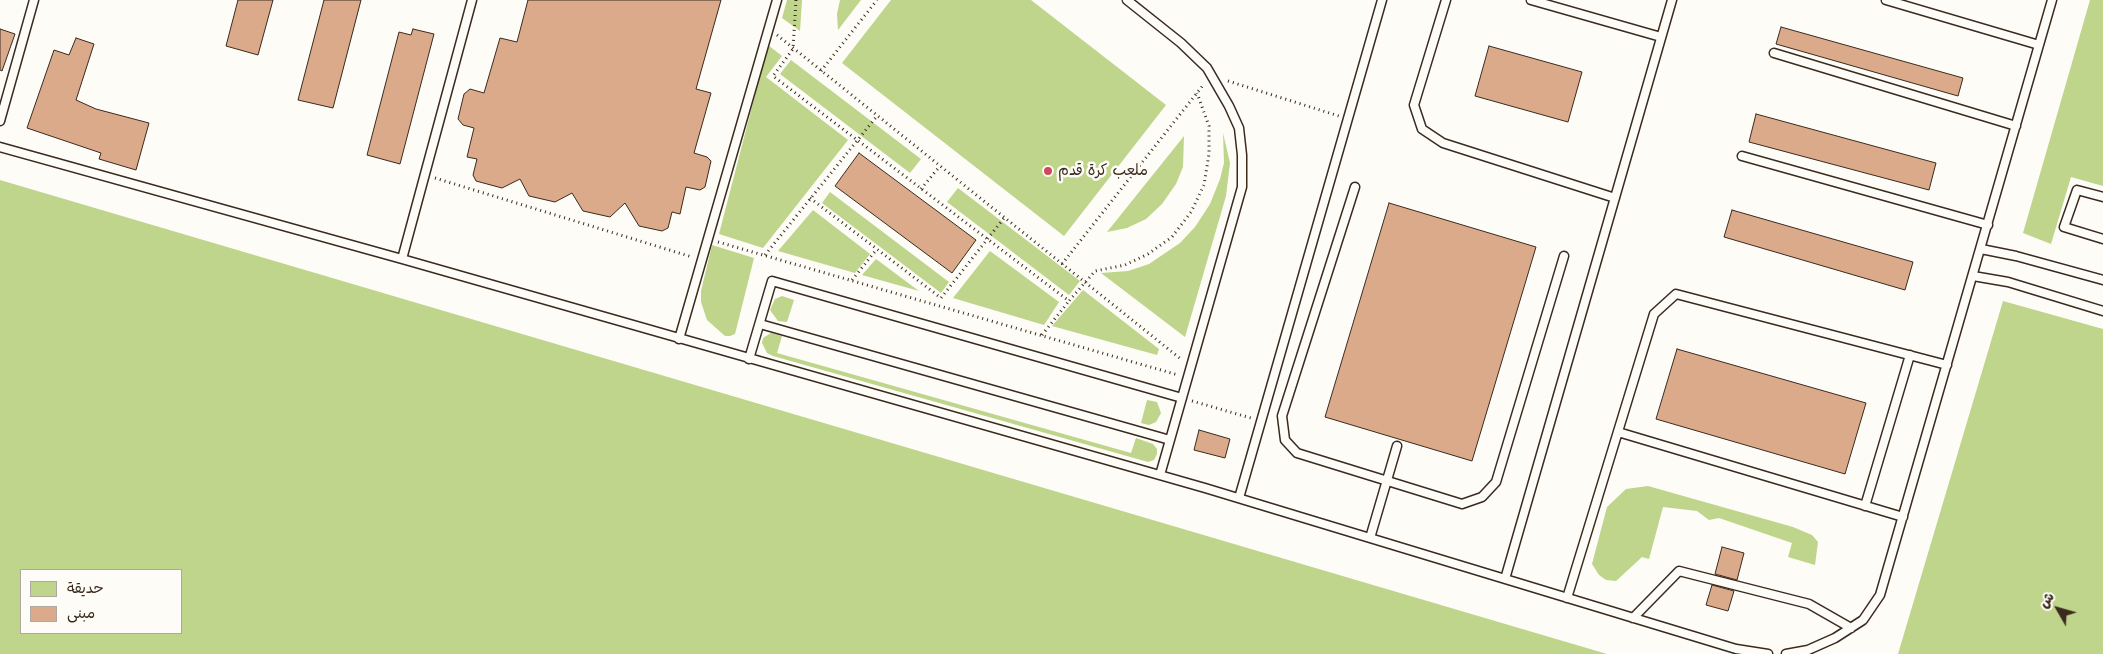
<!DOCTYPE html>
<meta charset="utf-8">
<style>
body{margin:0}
#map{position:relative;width:2103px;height:654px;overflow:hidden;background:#fdfcf7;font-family:"Shantell Sans","Playpen Sans Arabic",sans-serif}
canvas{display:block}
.legend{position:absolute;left:20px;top:569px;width:162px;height:65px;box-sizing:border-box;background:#fdfcf7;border:1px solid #afa8a0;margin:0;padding:6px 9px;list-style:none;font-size:15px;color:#3b2a1e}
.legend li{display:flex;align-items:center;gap:10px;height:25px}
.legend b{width:25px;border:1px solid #afa8a0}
.north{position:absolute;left:2033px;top:584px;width:50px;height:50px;-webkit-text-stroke:4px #fdfcf7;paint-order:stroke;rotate:308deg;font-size:14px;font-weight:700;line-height:20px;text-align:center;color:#3b2a1e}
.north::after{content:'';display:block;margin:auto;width:18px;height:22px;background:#3b2a1e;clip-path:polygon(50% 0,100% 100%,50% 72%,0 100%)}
</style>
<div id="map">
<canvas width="2103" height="654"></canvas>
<ul class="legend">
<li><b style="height:14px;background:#bed58b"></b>حديقة</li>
<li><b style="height:14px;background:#daaa8b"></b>مبنى</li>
</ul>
<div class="north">ش</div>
</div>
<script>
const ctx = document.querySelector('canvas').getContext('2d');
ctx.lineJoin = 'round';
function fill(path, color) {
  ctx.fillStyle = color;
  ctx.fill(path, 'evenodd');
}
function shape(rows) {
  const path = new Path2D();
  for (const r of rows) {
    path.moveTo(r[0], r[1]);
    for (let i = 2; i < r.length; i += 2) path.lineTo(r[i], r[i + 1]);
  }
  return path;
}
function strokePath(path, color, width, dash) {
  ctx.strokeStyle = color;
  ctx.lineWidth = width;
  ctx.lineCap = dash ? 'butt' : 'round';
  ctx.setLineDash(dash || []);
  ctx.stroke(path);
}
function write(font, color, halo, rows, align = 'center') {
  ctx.font = font + ' "Shantell Sans","Playpen Sans Arabic",sans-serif';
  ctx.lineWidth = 5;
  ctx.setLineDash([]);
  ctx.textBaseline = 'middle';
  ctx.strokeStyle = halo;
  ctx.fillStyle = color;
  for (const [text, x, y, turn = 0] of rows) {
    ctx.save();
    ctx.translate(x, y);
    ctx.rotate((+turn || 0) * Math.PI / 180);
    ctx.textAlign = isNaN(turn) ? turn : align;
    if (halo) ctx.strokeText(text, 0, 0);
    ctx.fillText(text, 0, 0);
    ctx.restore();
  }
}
const green = shape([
 [787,0,802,0,800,31,782,18],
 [840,0,861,0,838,30,837,14],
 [891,0,1031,0,1166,105,1064,236,842,63],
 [2090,0,2103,0,2103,186,2071,177,2051,244,2023,233],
 [768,45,782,56,766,77,848,140,763,248,719,234],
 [791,60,921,159,910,173,780,74],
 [1223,133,1230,163,1226,196,1185,337,1101,273,1128,271,1149,264,1180,243,1195,227,1210,204,1220,179,1224,163],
 [1184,136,1183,167,1176,184,1162,204,1146,219,1127,228,1107,232],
 [0,180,1607,654,0,654],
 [21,570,181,570,181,633,21,633],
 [958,188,1080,281,1069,295,947,202],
 [830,192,949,282,941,293,822,203],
 [813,210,870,254,855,273,778,251],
 [712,245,754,258,735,334,730,336,725,336,707,320,701,302,701,291],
 [990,251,1059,302,1044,325,953,298],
 [876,259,919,291,862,275],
 [1083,290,1159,349,1157,355,1052,326],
 [782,296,794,300,787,322,778,321,770,310,775,299],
 [2003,301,2103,329,2103,654,1898,654],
 [771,333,782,336,777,353,1131,453,1136,438,1153,444,1157,449,1157,454,1154,460,1148,462,773,356,767,353,762,343,763,338],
 [1147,400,1157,402,1161,413,1156,422,1149,425,1141,423],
 [1648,486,1793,527,1812,535,1818,542,1815,565,1788,557,1792,543,1719,518,1709,520,1697,511,1663,507,1649,559,1642,557,1616,581,1606,580,1599,575,1592,564,1607,507,1626,489]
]);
const building = shape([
 [238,0,273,0,258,55,226,46,238,0],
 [324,0,361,0,333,108,298,100,324,0],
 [528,0,721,0,696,89,711,93,694,153,707,157,711,161,705,187,700,190,686,187,680,214,672,212,668,228,662,231,639,226,625,203,610,217,583,211,572,193,555,202,529,196,520,179,502,188,476,181,473,175,477,159,467,157,474,128,463,125,458,119,464,94,470,89,484,93,500,38,517,42,528,0],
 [1781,27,1963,78,1958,96,1776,44,1781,27],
 [0,29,15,34,2,71,0,70,0,29],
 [413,29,434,34,400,164,367,155,399,32,411,35,413,29],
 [76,38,94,44,76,100,96,109,149,123,136,170,99,159,101,153,27,128,54,50,69,55,76,38],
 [1489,46,1582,72,1568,122,1475,96,1489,46],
 [1756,114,1936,163,1929,190,1749,142,1756,114],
 [859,153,976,240,952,273,835,186,859,153],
 [1389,203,1536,247,1472,461,1325,417,1389,203],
 [1732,210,1913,262,1905,290,1724,237,1732,210],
 [1677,349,1866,403,1845,474,1656,419,1677,349],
 [1199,430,1230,439,1225,458,1194,450,1199,430],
 [1722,547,1744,553,1737,580,1715,574,1722,547],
 [1712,585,1734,591,1728,611,1706,605,1712,585]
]);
const path = shape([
 [796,0,793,49,773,76,1069,301,1095,271,1125,265,1148,254,1172,237,1191,212,1204,185,1209,154,1209,126,1197,93],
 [777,35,1182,360],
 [821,71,877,0],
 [1228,81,1339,116],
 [435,178,692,257],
 [921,189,940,166],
 [810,198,941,298,1004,218],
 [718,242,1178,375],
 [765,255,877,116],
 [1062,264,1204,84],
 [852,280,877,249],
 [1042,335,1069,301],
 [1192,401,1251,418]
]);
const lane = shape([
 [1127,0,1181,43,1207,68,1229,106,1239,128,1242,155,1242,187,1160,475],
 [1446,0,1414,105,1422,129,1443,143,1615,198],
 [1531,0,1661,37],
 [1886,0,2039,45],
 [1774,53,2016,126],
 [0,121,34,0],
 [0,147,402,259,1205,488,1736,649,1768,654],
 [1742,156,1988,225],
 [1355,187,1282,416,1285,440,1297,453,1462,504,1482,497,1496,482,1564,256],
 [2103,197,2077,190,2064,227,2103,239],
 [1981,249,2016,256,2103,280],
 [402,259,472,0],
 [1973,276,2008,282,2103,311],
 [760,324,1170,440],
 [679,339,777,0],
 [749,359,772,281,1182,398],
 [1618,432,1903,517],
 [1239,498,1382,0],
 [1865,506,1910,355],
 [1370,538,1397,446],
 [1505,579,1672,0],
 [1567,598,1654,314,1676,294,1947,365],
 [1633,618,1679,571,1809,604,1851,628],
 [1786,654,1808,650,1835,638,1863,620,1880,595,2052,0]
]);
const markers = [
 [1048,171,5,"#d1495b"]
];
const poiNames = [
 ["ملعب كرة قدم",1058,171]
];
fill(green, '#bed58b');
fill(building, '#daaa8b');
strokePath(building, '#3b2a1e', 1);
strokePath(lane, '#3b2a1e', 11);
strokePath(path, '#3b2a1e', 3, [1, 4]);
strokePath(lane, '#fdfcf7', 8);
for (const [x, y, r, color] of markers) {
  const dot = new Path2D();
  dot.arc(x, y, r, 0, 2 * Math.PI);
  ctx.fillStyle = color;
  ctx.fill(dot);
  strokePath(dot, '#fdfcf7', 2);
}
write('15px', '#3b2a1e', '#fdfcf7', poiNames, 'left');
</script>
